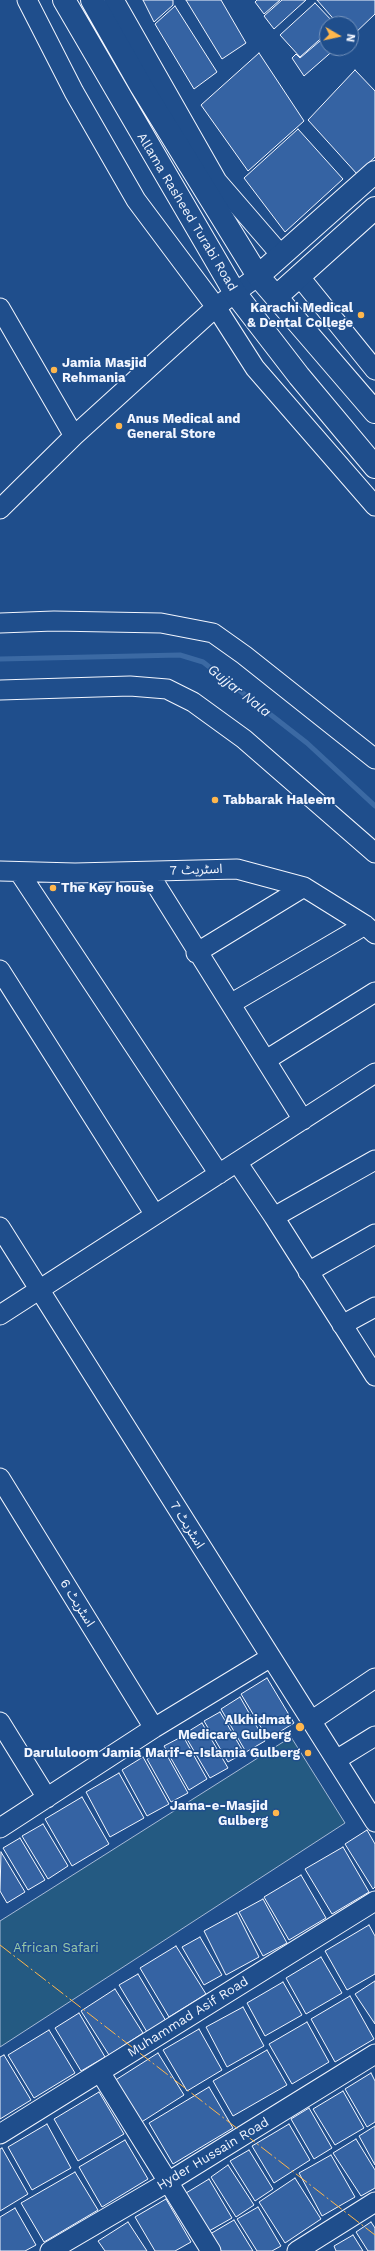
<!DOCTYPE html>
<meta charset="utf-8">
<style>
body{margin:0}
#map{position:relative;width:375px;height:2251px;overflow:hidden;background:#1f4e8c;font-family:"Work Sans",sans-serif}
canvas{display:block}
.north{position:absolute;left:319px;top:16px;width:40px;height:40px;box-sizing:border-box;background:#1f4e8c;border:1px solid #7391ba;border-radius:50%;rotate:99deg;font-size:11px;font-weight:700;line-height:16px;text-align:center;color:#f2f6ff}
.north::after{content:'';display:block;margin:auto;width:14px;height:18px;background:#ffb74d;clip-path:polygon(50% 0,100% 100%,50% 72%,0 100%)}
</style>
<div id="map">
<canvas width="375" height="2251"></canvas>
<div class="north">N</div>
</div>
<script>
const ctx = document.querySelector('canvas').getContext('2d');
ctx.lineJoin = 'round';
function fill(path, color) {
  ctx.fillStyle = color;
  ctx.fill(path, 'evenodd');
}
function shape(rows) {
  const path = new Path2D();
  for (const r of rows) {
    path.moveTo(r[0], r[1]);
    for (let i = 2; i < r.length; i += 2) path.lineTo(r[i], r[i + 1]);
  }
  return path;
}
function strokePath(path, color, width, dash) {
  ctx.strokeStyle = color;
  ctx.lineWidth = width;
  ctx.lineCap = dash ? 'butt' : 'round';
  ctx.setLineDash(dash || []);
  ctx.stroke(path);
}
function write(font, color, halo, rows, align = 'center') {
  ctx.font = font + ' "Work Sans","Noto Sans Arabic",sans-serif';
  ctx.lineWidth = 3;
  ctx.setLineDash([]);
  ctx.textBaseline = 'middle';
  ctx.strokeStyle = halo;
  ctx.fillStyle = color;
  for (const [text, x, y, turn = 0] of rows) {
    ctx.save();
    ctx.translate(x, y);
    ctx.rotate((+turn || 0) * Math.PI / 180);
    ctx.textAlign = isNaN(turn) ? turn : align;
    if (halo) ctx.strokeText(text, 0, 0);
    ctx.fillText(text, 0, 0);
    ctx.restore();
  }
}
const green = shape([
 [291,1737,345,1823,0,2047,0,1921,291,1737]
]);
const stream = shape([
 [0,659,180,655,203,662,307,743,375,806]
]);
const building = shape([
 [143,0,173,0,173,5,154,22,143,0],
 [186,0,221,0,246,43,222,59,186,0],
 [257,0,280,0,264,14,255,2,257,0],
 [282,0,306,0,274,29,264,16,282,0],
 [317,0,375,0,375,14,351,37,351,24,338,24,317,0],
 [315,3,335,24,327,24,327,33,300,57,280,35,315,3],
 [175,6,217,72,194,89,155,24,175,6],
 [327,35,327,48,336,48,304,76,292,58,296,54,300,58,327,35],
 [259,53,304,121,248,171,201,105,259,53],
 [355,70,375,91,375,157,357,174,308,120,355,70],
 [298,129,343,179,285,232,244,178,298,129],
 [267,1678,294,1723,268,1739,241,1694,267,1678],
 [240,1697,265,1741,246,1752,221,1709,240,1697],
 [220,1712,244,1753,228,1762,204,1721,220,1712],
 [202,1723,228,1768,210,1778,184,1734,202,1723],
 [183,1736,207,1779,189,1790,164,1746,183,1736],
 [164,1750,188,1793,171,1802,147,1759,164,1750],
 [143,1757,169,1804,147,1816,122,1770,143,1757],
 [119,1773,144,1818,110,1837,86,1792,119,1773],
 [82,1797,109,1844,72,1866,45,1819,82,1797],
 [43,1824,68,1866,48,1879,22,1836,43,1824],
 [367,1830,375,1844,375,1887,373,1889,345,1844,367,1830],
 [20,1838,45,1880,28,1890,3,1848,20,1838],
 [343,1847,369,1892,332,1914,305,1869,343,1847],
 [1,1852,25,1892,7,1903,0,1891,1,1852],
 [301,1875,326,1918,289,1940,264,1897,301,1875],
 [263,1899,287,1943,263,1956,239,1912,263,1899],
 [237,1913,259,1957,226,1975,204,1931,237,1913],
 [369,1925,375,1936,375,1974,347,1990,325,1951,369,1925],
 [200,1937,222,1975,204,1985,182,1947,200,1937],
 [176,1946,206,1994,169,2017,140,1968,176,1946],
 [321,1957,342,1993,306,2014,286,1978,321,1957],
 [138,1974,166,2021,147,2032,119,1985,138,1974],
 [375,1981,375,2024,355,1994,375,1981],
 [283,1982,302,2015,265,2036,247,2003,283,1982],
 [115,1989,143,2033,109,2055,81,2011,115,1989],
 [350,1996,374,2039,335,2062,311,2019,350,1996],
 [243,2007,264,2046,227,2067,206,2027,243,2007],
 [79,2013,105,2057,81,2071,55,2028,79,2013],
 [307,2022,329,2062,292,2084,269,2044,307,2022],
 [199,2029,222,2070,187,2091,163,2050,199,2029],
 [49,2030,75,2073,34,2098,8,2055,49,2030],
 [267,2050,287,2085,233,2116,213,2081,267,2050],
 [158,2053,184,2095,140,2123,114,2081,158,2053],
 [4,2055,31,2100,0,2119,0,2057,4,2055],
 [371,2073,375,2081,375,2122,367,2127,345,2089,371,2073],
 [209,2087,233,2128,173,2164,149,2123,209,2087],
 [343,2091,364,2128,335,2145,313,2109,343,2091],
 [99,2092,124,2134,78,2161,54,2119,99,2092],
 [309,2108,332,2148,314,2159,291,2119,309,2108],
 [47,2124,71,2168,32,2190,8,2147,47,2124],
 [289,2124,310,2160,274,2183,252,2146,289,2124],
 [375,2126,375,2165,359,2136,375,2126],
 [356,2139,375,2170,375,2188,361,2196,333,2153,356,2139],
 [125,2140,148,2179,102,2207,79,2167,125,2140],
 [2,2148,28,2194,0,2211,0,2149,2,2148],
 [249,2150,273,2189,255,2201,230,2161,249,2150],
 [331,2155,355,2197,322,2216,299,2173,331,2155],
 [228,2165,254,2205,236,2217,211,2177,228,2165],
 [75,2172,98,2210,44,2242,21,2203,75,2172],
 [295,2178,321,2219,285,2243,259,2202,295,2178],
 [209,2179,232,2218,209,2231,186,2193,209,2179],
 [166,2199,191,2242,175,2251,155,2251,135,2217,166,2199],
 [258,2207,281,2246,272,2251,257,2251,237,2219,258,2207],
 [15,2208,36,2245,25,2251,0,2251,0,2217,15,2208],
 [234,2220,253,2251,214,2251,205,2237,234,2220],
 [128,2222,147,2251,105,2251,98,2241,128,2222],
 [371,2222,375,2228,375,2251,368,2251,356,2232,371,2222],
 [353,2235,363,2251,336,2251,334,2246,353,2235]
]);
const minor = shape([
 [27,0,74,92,136,200,216,307,255,368,375,506],
 [114,0,217,181,281,255],
 [299,276,375,370],
 [0,308,74,436],
 [0,509,74,436,216,307,258,276],
 [0,623,54,621,161,623,213,633,244,655,375,759],
 [0,690,130,686,167,689,193,702,244,739,375,853],
 [0,871,75,873,237,869,304,887,365,925,375,934],
 [19,872,219,1174],
 [148,872,303,1120],
 [196,953,304,887],
 [0,970,155,1215],
 [232,1003,365,925],
 [266,1060,375,992],
 [237,1162,274,1217,375,1376],
 [274,1217,375,1160],
 [0,1227,375,1822],
 [308,1272,375,1234],
 [0,1315,375,1073],
 [342,1325,375,1307],
 [0,1478,154,1728],
 [311,1721,375,1678],
 [0,1722,47,1798],
 [336,1760,375,1736],
 [0,1828,154,1728,271,1657],
 [100,2072,211,2251],
 [0,2134,375,1901],
 [50,2251,168,2182,375,2054],
 [297,2251,375,2202]
]);
const major = shape([
 [64,0,235,293,299,376,375,467],
 [92,0,141,86,258,276,375,412],
 [258,276,375,172],
 [276,297,375,208]
]);
const power = shape([
 [0,1945,375,2235]
]);
const markers = [
 [361,315,4,"#ffb74d"],
 [54,370,4,"#ffb74d"],
 [119,426,4,"#ffb74d"],
 [215,800,4,"#ffb74d"],
 [53,888,4,"#ffb74d"],
 [300,1727,5,"#ffb74d"],
 [308,1753,4,"#ffb74d"],
 [276,1813,4,"#ffb74d"]
];
const streetNames = [
 ["Allama Rasheed Turabi Road",187,212,59],
 ["اسٹریٹ 7",196,870,-2],
 ["اسٹریٹ 7",187,1525,58],
 ["اسٹریٹ 6",77,1603,58],
 ["Muhammad Asif Road",188,2017,-32],
 ["Hyder Hussain Road",213,2154,-31]
];
const poiNames = [
 ["Karachi Medical",353,308],
 ["& Dental College",353,323],
 ["Jamia Masjid",62,363,"left"],
 ["Rehmania",62,378,"left"],
 ["Anus Medical and",127,419,"left"],
 ["General Store",127,434,"left"],
 ["Tabbarak Haleem",223,800,"left"],
 ["The Key house",61,888,"left"],
 ["Alkhidmat",291,1720],
 ["Medicare Gulberg",291,1735],
 ["Darululoom Jamia Marif-e-Islamia Gulberg",300,1753],
 ["Jama-e-Masjid",268,1806],
 ["Gulberg",268,1821]
];
const parkNames = [
 ["African Safari",56,1948]
];
const waterNames = [
 ["Gujjar Nala",239,691,38]
];
fill(green, '#245a82');
strokePath(green, '#a8bbd7', 1);
strokePath(stream, '#3b69a3', 5);
fill(building, '#3563a3');
strokePath(building, '#f2f6ff', 1);
strokePath(minor, '#f2f6ff', 21);
strokePath(major, '#f2f6ff', 24);
strokePath(minor, '#1f4e8c', 19);
strokePath(major, '#1f4e8c', 22);
strokePath(power, '#ffb74d', 1, [14, 3, 2, 3]);
for (const [x, y, r, color] of markers) {
  const dot = new Path2D();
  dot.arc(x, y, r, 0, 2 * Math.PI);
  ctx.fillStyle = color;
  ctx.fill(dot);
  strokePath(dot, '#1f4e8c', 1.5);
}
write('13px', '#f2f6ff', '#1f4e8c', streetNames);
write('bold 13px', '#f2f6ff', '#1f4e8c', poiNames, 'right');
write('13px', '#97c8a6', '#1f4e8c', parkNames);
write('italic 14px', '#f2f6ff', '#1f4e8c', waterNames);
</script>
